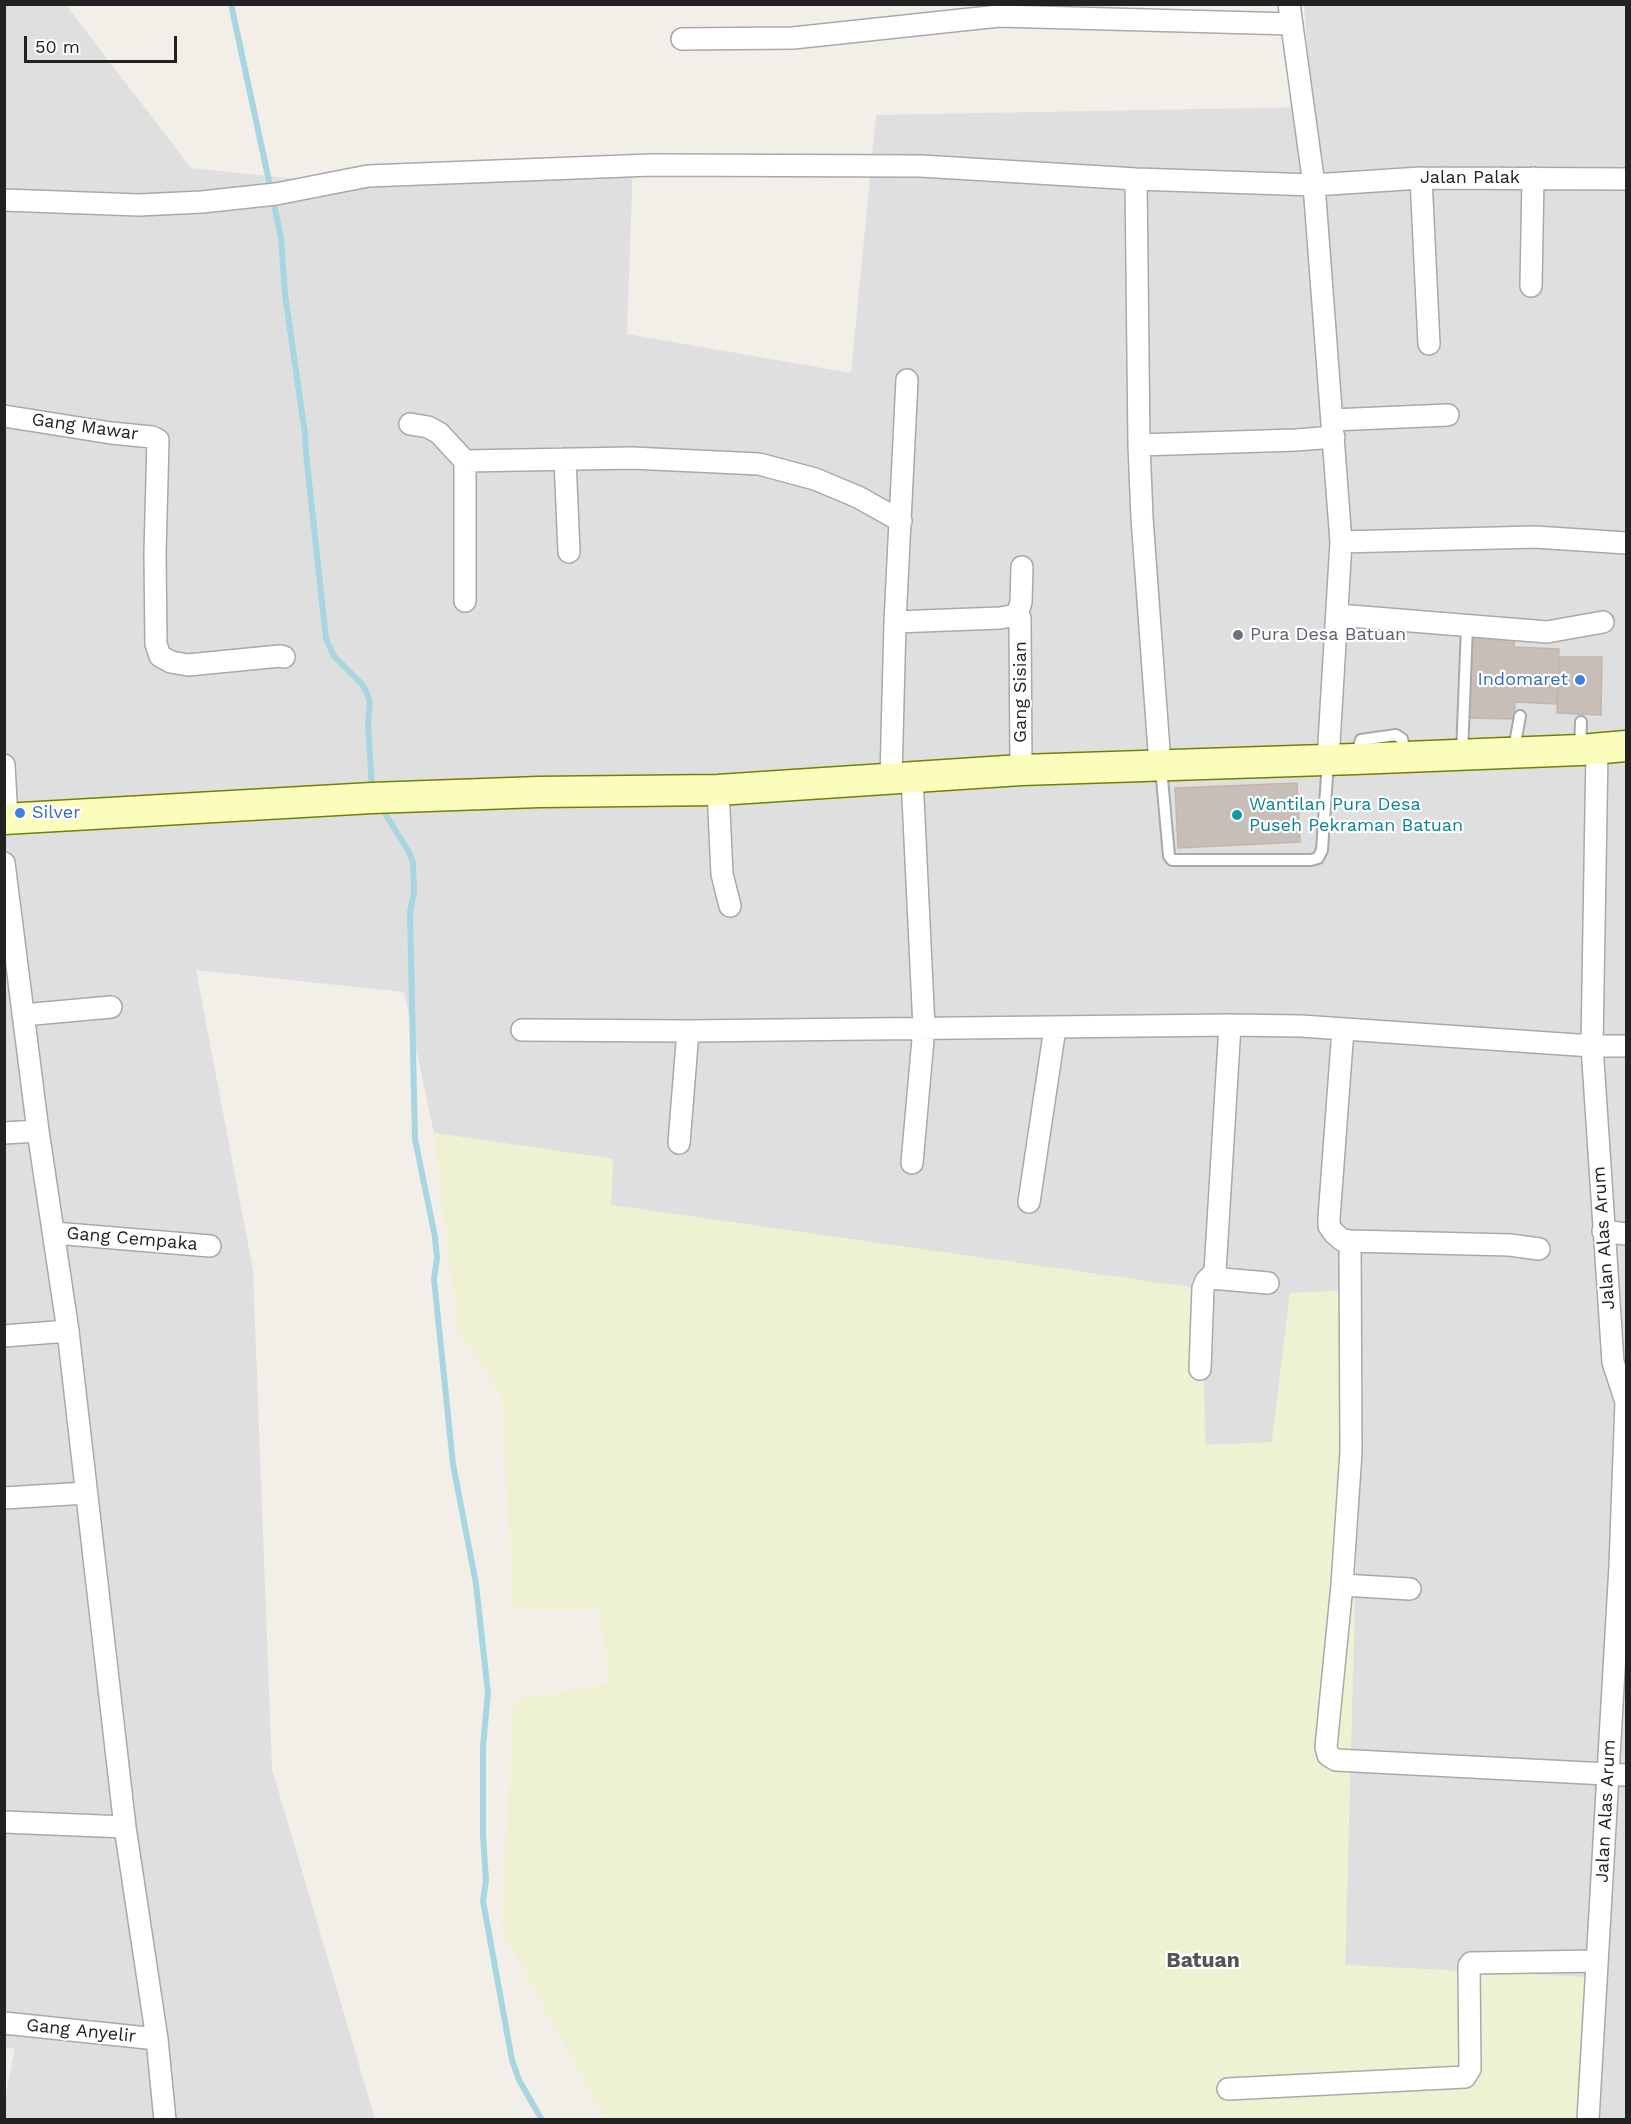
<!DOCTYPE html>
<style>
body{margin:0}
#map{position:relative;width:1631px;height:2124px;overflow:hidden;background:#f2efe8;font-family:"Work Sans",sans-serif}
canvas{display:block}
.frame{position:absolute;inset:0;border:6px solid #222;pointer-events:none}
.scale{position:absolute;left:24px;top:36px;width:153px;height:27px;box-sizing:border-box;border:3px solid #222;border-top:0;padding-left:8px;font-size:18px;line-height:21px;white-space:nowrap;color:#222;-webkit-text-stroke:4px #fff;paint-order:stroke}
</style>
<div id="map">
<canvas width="1631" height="2124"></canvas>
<div class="frame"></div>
<div class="scale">50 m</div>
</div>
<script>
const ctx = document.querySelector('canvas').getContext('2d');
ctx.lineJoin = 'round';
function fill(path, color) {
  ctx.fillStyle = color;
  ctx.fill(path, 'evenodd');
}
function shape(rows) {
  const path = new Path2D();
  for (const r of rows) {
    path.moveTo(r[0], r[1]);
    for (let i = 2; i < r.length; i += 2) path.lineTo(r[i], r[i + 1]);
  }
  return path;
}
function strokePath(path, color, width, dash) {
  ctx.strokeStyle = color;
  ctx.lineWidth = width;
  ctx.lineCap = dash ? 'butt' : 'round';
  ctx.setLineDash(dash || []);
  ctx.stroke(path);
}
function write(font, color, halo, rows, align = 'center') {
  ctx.font = font + ' "Work Sans",sans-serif';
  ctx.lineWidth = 4.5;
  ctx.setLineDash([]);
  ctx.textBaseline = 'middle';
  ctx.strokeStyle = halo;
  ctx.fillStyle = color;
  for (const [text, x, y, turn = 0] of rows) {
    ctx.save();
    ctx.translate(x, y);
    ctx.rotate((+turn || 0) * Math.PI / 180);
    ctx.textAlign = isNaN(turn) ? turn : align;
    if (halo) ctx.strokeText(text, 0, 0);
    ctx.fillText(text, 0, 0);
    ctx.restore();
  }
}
const residential = shape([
 [5,5,66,5,191,168,325,182,633,161,627,334,851,373,876,115,1311,107,1304,5,1626,5,1626,2119,1579,2119,1584,1977,1345,1966,1358,1482,1290,1293,1272,1443,1205,1445,1202,1289,611,1205,613,1159,434,1133,404,992,196,970,253,1270,272,1769,375,2119,5,2119,5,2098,15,2049,5,2047]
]);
const farmland = shape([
 [434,1133,613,1159,611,1205,1202,1289,1205,1445,1272,1442,1290,1293,1355,1290,1358,1482,1345,1965,1585,1977,1579,2119,605,2119,501,1928,514,1701,610,1683,599,1610,514,1610,501,1392,458,1328]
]);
const stream = shape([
 [231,4,281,237,285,294,305,434,306,453,326,639,334,656,362,684,367,693,370,703,368,723,372,790],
 [381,807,409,852,413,863,414,893,410,912,415,1139,435,1237,437,1258,434,1279,453,1464,476,1584,488,1693,483,1746,483,1835,486,1880,483,1901,512,2060,519,2080,542,2120]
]);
const building = shape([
 [1472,634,1515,635,1514,647,1559,649,1557,704,1515,702,1514,719,1469,718,1472,634],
 [1559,657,1602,657,1601,715,1557,713,1559,657],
 [1297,783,1300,842,1178,848,1175,788,1297,783]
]);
const service = shape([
 [1514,749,1520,716],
 [1580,749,1581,722],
 [1462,754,1467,626],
 [1356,756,1361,740,1396,735,1402,739,1406,756],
 [1161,768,1169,856,1172,860,1311,860,1318,858,1322,850,1328,761]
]);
const minor = shape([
 [1289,4,1314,185,1341,542,1328,760],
 [682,39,793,38,999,16,1292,24],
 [1421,178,1429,344],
 [1136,179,1139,445,1142,518,1160,764],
 [4,200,139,205,202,202,276,194,368,176,651,165,921,166,1136,179,1314,185,1421,178,1626,179],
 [1531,286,1533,178],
 [4,416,111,433,152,437,158,440,155,553,156,644,160,656,171,662,188,665,280,656,284,657],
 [1332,420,1448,415],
 [410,424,428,427,439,433,465,461,465,601],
 [1139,445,1296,440,1334,437],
 [565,459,569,552],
 [465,461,632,458,759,464,815,479,858,497,901,521],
 [1341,542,1535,537,1626,543],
 [1017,615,1020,618,1021,770],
 [1338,615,1547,632,1603,622],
 [895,622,1000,618,1017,615,1021,602,1022,567],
 [4,765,7,819],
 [912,777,924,1028,912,1163],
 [891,778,895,622,907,380],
 [718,790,722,874,730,906],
 [4,863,38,1131,68,1331,125,1827,157,2039,165,2120],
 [23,1015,111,1007],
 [1343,1029,1329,1218,1329,1226,1334,1233,1342,1240,1350,1241,1510,1245,1539,1249],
 [522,1030,688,1031,1230,1025,1301,1026,1592,1046,1626,1046],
 [4,1133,38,1131],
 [679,1143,688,1031],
 [1029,1202,1055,1028],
 [1603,1231,1626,1234],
 [54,1233,210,1246],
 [1350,1241,1351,1452,1342,1585,1326,1747,1328,1755,1336,1760,1626,1775],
 [1211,1278,1268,1283],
 [4,1336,68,1331],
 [1200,1369,1203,1288,1206,1281,1215,1272,1230,1025],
 [4,1498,86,1493],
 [1342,1585,1410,1589],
 [4,1822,125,1827],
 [4,2023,157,2039],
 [1228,2089,1465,2077,1470,2069,1469,1966,1471,1963,1597,1961],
 [1588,2120,1620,1566,1626,1402,1613,1362,1592,1046,1597,749]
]);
const secondary = shape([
 [4,819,372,798,539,792,718,790,1021,770,1355,759,1580,750,1626,746]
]);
const markers = [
 [1238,635,6,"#6b7280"],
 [1580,680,6,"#3f7fe0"],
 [20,813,6,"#3f7fe0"],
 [1237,815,6,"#0f9aa8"]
];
const streetNames = [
 ["Jalan Palak",1470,178],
 ["Gang Mawar",85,427,8],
 ["Gang Sisian",1021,692,-90],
 ["Jalan Alas Arum",1604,1238,-94],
 ["Gang Cempaka",132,1239,5],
 ["Jalan Alas Arum",1606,1811,-87],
 ["Gang Anyelir",81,2031,6]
];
const worshipNames = [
 ["Pura Desa Batuan",1250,635]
];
const shopNames = [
 ["Indomaret",1568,680],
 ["Silver",32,813,"left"]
];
const cultureNames = [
 ["Wantilan Pura Desa",1249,805],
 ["Puseh Pekraman Batuan",1249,826]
];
const quarterNames = [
 ["Batuan",1203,1961]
];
fill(residential, '#e0dfdf');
fill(farmland, '#eff1d3');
strokePath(stream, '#a7d5e1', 6);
fill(building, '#c7beb7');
strokePath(building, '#c5b5a9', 1.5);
strokePath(service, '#a9a9a9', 14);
strokePath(minor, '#a9a9a9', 24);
strokePath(secondary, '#748100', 33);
strokePath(service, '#fff', 10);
strokePath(minor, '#fff', 21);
strokePath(secondary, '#fafdbb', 30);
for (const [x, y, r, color] of markers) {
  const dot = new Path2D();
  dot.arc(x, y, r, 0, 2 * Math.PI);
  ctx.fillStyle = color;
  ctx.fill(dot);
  strokePath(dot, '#fff', 2);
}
write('18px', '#222', '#fff', streetNames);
write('18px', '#5b616d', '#fff', worshipNames, 'left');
write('18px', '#366cbe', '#fff', shopNames, 'right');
write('18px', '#0d838f', '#fff', cultureNames, 'left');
write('bold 21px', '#555', '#fff', quarterNames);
</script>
